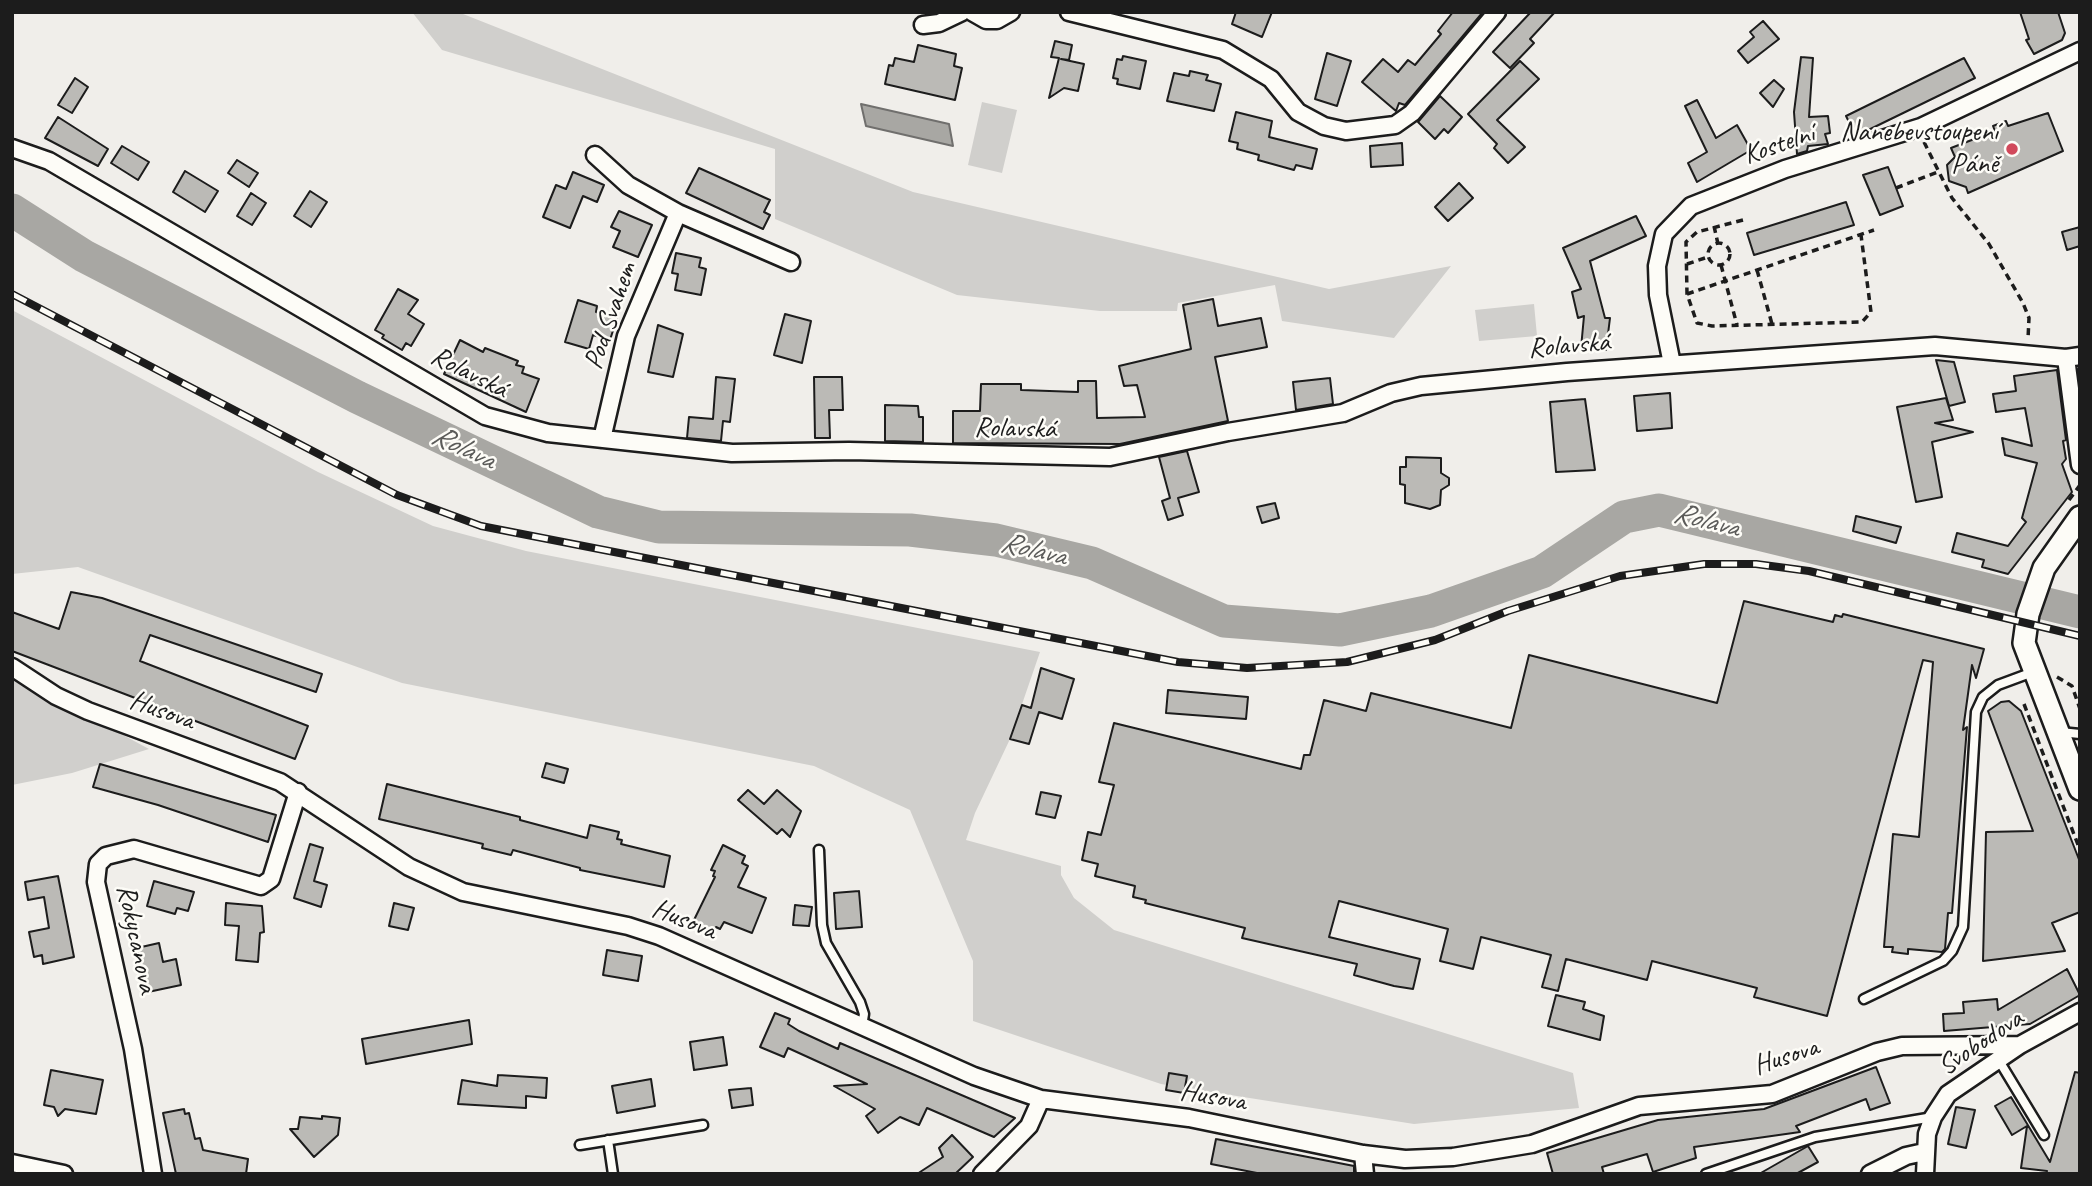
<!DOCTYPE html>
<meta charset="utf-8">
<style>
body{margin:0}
#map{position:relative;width:2092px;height:1186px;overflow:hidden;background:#f0eeea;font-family:Caveat,sans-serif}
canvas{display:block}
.frame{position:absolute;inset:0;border:14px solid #1c1c1c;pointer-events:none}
</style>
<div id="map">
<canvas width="2092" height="1186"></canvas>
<div class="frame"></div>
</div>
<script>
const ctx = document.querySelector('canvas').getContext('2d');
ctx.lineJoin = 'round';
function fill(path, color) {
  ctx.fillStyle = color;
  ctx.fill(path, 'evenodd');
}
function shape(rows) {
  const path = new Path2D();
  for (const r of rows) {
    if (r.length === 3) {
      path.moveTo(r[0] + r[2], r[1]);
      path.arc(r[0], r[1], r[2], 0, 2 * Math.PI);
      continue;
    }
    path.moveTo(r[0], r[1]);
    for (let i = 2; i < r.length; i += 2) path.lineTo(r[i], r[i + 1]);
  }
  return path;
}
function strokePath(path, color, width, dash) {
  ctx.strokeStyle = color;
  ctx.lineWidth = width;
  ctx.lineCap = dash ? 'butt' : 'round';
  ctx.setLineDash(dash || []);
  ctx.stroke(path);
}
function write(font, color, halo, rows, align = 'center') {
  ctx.font = font + ' Caveat,sans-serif';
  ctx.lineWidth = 5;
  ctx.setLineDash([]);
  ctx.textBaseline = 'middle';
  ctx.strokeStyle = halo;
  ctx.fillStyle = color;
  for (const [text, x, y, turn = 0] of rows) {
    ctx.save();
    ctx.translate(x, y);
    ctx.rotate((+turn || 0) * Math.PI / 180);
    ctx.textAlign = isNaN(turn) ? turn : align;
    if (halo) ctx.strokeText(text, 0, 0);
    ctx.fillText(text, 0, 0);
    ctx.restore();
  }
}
const green = shape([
 [412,12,458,12,913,192,1329,289,1451,266,1394,338,1282,321,1275,285,1178,303,1177,311,1100,311,957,295,775,219,775,149,442,50],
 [982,102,1017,110,1002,173,968,165],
 [1534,304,1537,336,1479,341,1475,310],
 [12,310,318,472,433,526,526,551,1040,652,1010,739,975,813,966,840,1061,866,1061,875,1074,898,1114,930,1573,1073,1579,1108,1414,1124,1161,1084,973,1021,973,961,910,810,814,766,402,683,78,567,12,574],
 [12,675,149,749,72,773,12,785]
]);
const water = shape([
 [861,104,949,124,953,146,866,126,861,104]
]);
const river = shape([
 [12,210,84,256,357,397,598,512,659,527,910,530,996,540,1092,563,1224,621,1340,630,1431,611,1542,572,1624,517,1659,510,2080,612]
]);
const building = shape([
 [1236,12,1272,12,1262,37,1232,24,1236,12],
 [1453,12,1483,12,1405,105,1399,103,1396,111,1362,82,1383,59,1398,72,1408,60,1415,65,1441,34,1438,31,1453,12],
 [1531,12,1555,12,1530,39,1534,43,1510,68,1493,52,1531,12],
 [2020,12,2058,12,2065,33,2062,40,2034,54,2026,40,2029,39,2020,12],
 [1763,21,1779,39,1748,63,1738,51,1754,37,1750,32,1763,21],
 [1055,41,1072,45,1069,60,1061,59,1084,64,1078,91,1064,88,1049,98,1059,58,1051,57,1055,41],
 [918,45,956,54,954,66,962,68,955,100,885,84,889,65,893,66,895,58,914,62,918,45],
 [1327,53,1351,61,1337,106,1315,99,1327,53],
 [1123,56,1146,61,1140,89,1117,84,1118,79,1113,78,1117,59,1122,60,1123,56],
 [1801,57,1813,58,1809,117,1828,116,1830,133,1825,134,1828,144,1808,146,1807,151,1797,154,1794,112,1801,57],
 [1964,58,1975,78,1856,136,1846,116,1964,58],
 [1520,61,1539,79,1497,120,1525,147,1508,163,1494,148,1497,144,1468,114,1520,61],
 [1190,71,1208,75,1206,80,1221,84,1214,111,1167,101,1174,73,1189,76,1190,71],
 [75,78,88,87,72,113,58,105,75,78],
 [1774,80,1784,89,1773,107,1760,93,1774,80],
 [1440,96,1462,117,1448,133,1444,129,1435,139,1418,122,1440,96],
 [1697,100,1716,138,1737,125,1751,150,1697,182,1688,163,1707,152,1685,106,1697,100],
 [1236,112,1272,121,1269,137,1317,149,1312,169,1296,165,1294,170,1258,160,1259,155,1237,149,1238,143,1229,141,1236,112],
 [2048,113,2063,151,1968,193,1966,187,1949,181,1947,165,1955,157,1951,148,1995,131,1993,126,2006,121,2008,126,2048,113],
 [58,117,108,149,98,166,45,138,58,117],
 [1402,143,1403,165,1371,167,1370,146,1402,143],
 [122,146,149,162,138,180,111,163,122,146],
 [237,160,258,173,249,187,228,173,237,160],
 [1888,167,1903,206,1880,215,1863,175,1888,167],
 [699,168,770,200,764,212,770,215,763,229,686,193,699,168],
 [185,171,218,191,205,212,173,192,185,171],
 [573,172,604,185,597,202,583,196,570,228,543,217,556,185,566,189,573,172],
 [1459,183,1473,198,1448,221,1435,207,1459,183],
 [310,191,327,202,311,227,294,216,310,191],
 [251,193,266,203,252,225,237,216,251,193],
 [1846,202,1854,225,1754,255,1747,233,1846,202],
 [619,211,652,225,638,257,613,247,620,231,611,227,619,211],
 [1636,216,1646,236,1590,261,1605,318,1610,318,1606,350,1581,348,1584,316,1578,318,1572,292,1581,289,1563,248,1636,216],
 [2080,227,2080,246,2067,250,2062,232,2080,227],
 [676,253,701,258,699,267,706,269,701,295,675,290,678,274,672,273,676,253],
 [398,289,418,300,408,314,424,324,411,346,406,343,402,350,382,338,384,335,375,330,398,289],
 [1213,299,1218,326,1261,318,1267,347,1215,357,1228,421,1120,444,953,443,953,411,980,411,981,384,1021,384,1021,390,1078,392,1078,381,1096,381,1097,418,1145,417,1137,385,1124,386,1119,366,1191,349,1183,305,1213,299],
 [578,300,597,306,596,312,617,318,610,340,593,335,589,349,565,342,578,300],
 [785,314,811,321,802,363,774,355,785,314],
 [658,325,683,334,673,377,648,372,658,325],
 [460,340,483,352,485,348,518,361,516,365,524,367,522,373,539,379,526,412,444,374,460,340],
 [1936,360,1954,362,1965,402,1949,406,1936,360],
 [2057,370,2066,440,2063,441,2066,459,2062,464,2072,492,2008,574,1982,567,1984,560,1952,552,1957,533,2008,546,2026,522,2022,518,2037,463,2005,455,2002,438,2032,446,2025,408,1996,412,1993,394,2016,391,2014,376,2057,370],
 [716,377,735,379,730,422,723,421,721,441,687,438,689,417,713,419,716,377],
 [814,377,842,377,843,410,829,410,830,438,815,438,814,377],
 [1330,378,1333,404,1296,410,1293,382,1330,378],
 [1670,393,1672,428,1637,431,1634,396,1670,393],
 [1946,398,1953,420,1935,423,1973,432,1932,442,1942,497,1916,502,1897,407,1946,398],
 [1585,399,1595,470,1556,472,1550,402,1585,399],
 [885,405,918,406,919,417,923,417,923,442,885,441,885,405],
 [1187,451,1199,492,1178,498,1183,515,1168,520,1162,501,1170,498,1159,457,1187,451],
 [1406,457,1441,458,1441,473,1449,478,1449,485,1441,490,1440,505,1430,509,1405,503,1405,485,1400,484,1400,467,1406,467,1406,457],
 [1275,503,1279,518,1262,523,1257,507,1275,503],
 [1856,516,1901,527,1896,543,1853,531,1856,516],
 [71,592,102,598,322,674,316,692,150,635,140,661,308,726,295,759,12,651,12,612,59,629,71,592],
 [1744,601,1833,622,1835,615,1842,617,1843,614,1984,649,1976,678,1972,665,1963,730,1967,727,1952,913,1948,913,1945,949,1942,952,1908,949,1908,954,1892,952,1893,947,1884,947,1893,834,1919,837,1933,662,1923,660,1827,1016,1754,997,1757,988,1652,961,1647,980,1566,959,1558,991,1542,987,1551,955,1481,937,1473,969,1440,961,1448,929,1339,901,1329,937,1420,959,1413,989,1394,986,1354,975,1357,964,1242,938,1245,928,1145,903,1146,900,1133,897,1135,886,1095,876,1098,864,1082,860,1088,832,1101,835,1114,785,1099,782,1114,723,1301,769,1304,755,1310,755,1324,700,1366,711,1371,693,1511,728,1529,655,1717,703,1744,601],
 [1041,668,1074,679,1062,719,1039,712,1029,744,1010,739,1022,705,1031,708,1041,668],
 [1168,690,1248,697,1246,719,1166,713,1168,690],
 [2009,701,2021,711,2080,862,2080,912,2052,923,2065,951,1983,961,1986,832,2033,831,1988,711,2001,702,2009,701],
 [546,763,568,769,564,783,542,777,546,763],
 [100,764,276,815,268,842,158,805,93,787,100,764],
 [387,784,520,817,520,820,587,838,590,825,619,832,617,839,622,840,621,844,670,856,664,887,580,870,580,868,513,850,511,855,482,848,483,844,379,819,387,784],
 [748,790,764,804,777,790,801,811,790,837,782,829,777,834,738,800,748,790],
 [1041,792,1061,796,1055,818,1036,814,1041,792],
 [310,844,323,848,314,881,327,885,321,907,294,898,310,844],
 [723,845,745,856,742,863,748,866,738,887,766,898,752,933,724,922,720,929,716,927,713,932,693,922,715,877,713,876,715,871,711,870,723,845],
 [58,876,74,957,43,964,42,955,34,957,29,932,49,928,44,897,28,900,25,882,58,876],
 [154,881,194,892,188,911,177,908,175,914,147,906,154,881],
 [859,891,862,927,836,929,834,893,859,891],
 [226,903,262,906,264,932,260,933,258,962,236,960,239,926,225,925,226,903],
 [394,903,414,908,408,930,389,926,394,903],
 [795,905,812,907,809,926,793,925,795,905],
 [159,943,163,962,176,959,181,985,148,992,139,980,143,979,137,948,159,943],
 [607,950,642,956,638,981,603,975,607,950],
 [2067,969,2080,995,2030,1024,1944,1031,1943,1014,1964,1013,1963,1002,1997,999,1998,1010,2067,969],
 [1556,995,1585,1002,1583,1009,1604,1016,1600,1040,1548,1026,1556,995],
 [775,1013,790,1019,788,1024,799,1031,838,1049,840,1043,1015,1118,994,1137,927,1108,919,1125,900,1117,878,1133,866,1116,875,1109,834,1086,867,1084,788,1048,784,1057,760,1047,775,1013],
 [469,1020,472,1044,366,1064,362,1039,469,1020],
 [723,1037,727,1065,694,1070,690,1042,723,1037],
 [1876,1067,1890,1103,1870,1110,1866,1099,1796,1126,1800,1132,1694,1147,1696,1158,1653,1172,1647,1154,1602,1167,1604,1174,1553,1174,1547,1153,1658,1120,1764,1109,1876,1067],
 [51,1070,103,1080,96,1114,65,1109,58,1116,54,1107,44,1105,51,1070],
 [2075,1072,2080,1073,2080,1174,2046,1174,2047,1171,2021,1168,2027,1126,2012,1135,1995,1106,2011,1097,2050,1162,2075,1072],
 [1169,1073,1187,1076,1184,1093,1166,1090,1169,1073],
 [498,1075,547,1078,546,1098,526,1096,526,1108,458,1104,462,1080,497,1086,498,1075],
 [651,1079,655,1106,617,1113,612,1086,651,1079],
 [751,1088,753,1105,732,1108,729,1090,751,1088],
 [1956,1107,1975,1110,1966,1148,1948,1144,1956,1107],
 [184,1109,185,1114,189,1113,195,1139,200,1138,203,1150,248,1159,246,1174,176,1174,163,1113,184,1109],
 [322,1116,340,1118,338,1135,314,1157,290,1129,298,1129,300,1117,322,1119,322,1116],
 [952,1135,973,1157,955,1174,917,1174,943,1157,939,1148,952,1135],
 [1216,1139,1354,1166,1354,1174,1262,1174,1211,1164,1216,1139],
 [1808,1146,1818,1162,1796,1174,1759,1174,1808,1146]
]);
const path = shape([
 [1924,142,1952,198,1989,244,2023,303,2029,318,2028,339],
 [1896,188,1938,172],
 [1743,220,1697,232,1686,242,1687,294,1697,323,1712,326,1862,322,1871,312,1861,235],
 [1714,226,1718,244],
 [1719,254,11],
 [1687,264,1708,257],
 [1721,265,1737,325],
 [1757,270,1772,324],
 [1687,294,1874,230],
 [2069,500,2080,485],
 [2057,677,2072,686,2080,709],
 [2024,704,2080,850]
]);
const service = shape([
 [2060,732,2080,734],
 [819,850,822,925,826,943,860,1002,864,1014,862,1026],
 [1864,999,1943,961,1952,951,1963,927,1976,712,1983,697,1998,685,2033,672],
 [1998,1059,2044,1135],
 [608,1140,613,1174],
 [580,1145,703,1125],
 [1706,1174,1815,1137,1933,1117]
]);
const minor = shape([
 [972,12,986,20,997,20,1011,12],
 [1069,12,1223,50,1271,79,1298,112,1324,126,1346,131,1395,125,1412,113,1497,12],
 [923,25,939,23,962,12],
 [12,148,49,161,485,416,548,433,732,453,849,451,1110,457,1228,432,1343,413,1391,393,1421,386,1567,372,1935,346,2066,358,2080,356],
 [595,155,628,185,678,213],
 [2066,358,2080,465],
 [1672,364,1658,295,1657,266,1664,234,1691,206,1785,169,1921,127,2080,51],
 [602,439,626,336,678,213,791,262],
 [12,667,56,696,88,711,280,782,409,867,463,892,628,926,659,936,974,1076,1041,1099,1189,1118,1363,1154,1405,1159,1453,1157,1532,1144,1639,1106,1772,1094,1877,1052,1902,1046,2020,1045],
 [1363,1154,1365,1174],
 [12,1163,64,1174],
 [153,1174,133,1049,96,882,98,864,106,856,134,849,261,886,271,879,298,792],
 [982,1174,1029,1126,1041,1099],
 [1870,1174,1906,1156,1924,1152],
 [1925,1174,1927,1134,1933,1117,1948,1094,2020,1045,2080,1012]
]);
const secondary = shape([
 [2080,517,2044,568,2028,614,2024,643,2080,789]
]);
const rail = shape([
 [12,294,397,495,481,526,1178,662,1247,668,1347,662,1435,640,1508,611,1620,576,1704,564,1756,564,1809,571,2080,636]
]);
const markers = [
 [2012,149,7,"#d1495b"]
];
const poiNames = [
 ["Nanebevstoupení",1998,133],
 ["Páně",1998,165]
];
const streetNames = [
 ["Kostelní",1779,145,-19],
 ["Pod Svahem",611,316,-71],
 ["Rolavská",1569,346,-5],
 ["Rolavská",469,373,27],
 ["Rolavská",1015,429,1],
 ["Husova",162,711,20],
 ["Husova",684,920,22],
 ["Rokycanova",136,939,78],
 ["Svobodova",1981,1043,-34],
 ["Husova",1786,1057,-18],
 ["Husova",1213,1097,10]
];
const waterNames = [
 ["Rolava",463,448,25],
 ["Rolava",1706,521,14],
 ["Rolava",1033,550,13]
];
fill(green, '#d0cfcc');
fill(water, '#a8a7a3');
strokePath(water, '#706f6d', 2);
strokePath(river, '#a8a7a3', 33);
fill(building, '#bbbab6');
strokePath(building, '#1c1c1c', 2);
strokePath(service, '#1c1c1c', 13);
strokePath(minor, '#1c1c1c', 21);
strokePath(secondary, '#1c1c1c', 26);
strokePath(path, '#1c1c1c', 3.5, [7, 5]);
strokePath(service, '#fdfcf7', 8);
strokePath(minor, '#fdfcf7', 16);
strokePath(secondary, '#fdfcf7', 21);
strokePath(rail, '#1c1c1c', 8);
strokePath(rail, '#fdfcf7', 5, [16]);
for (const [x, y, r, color] of markers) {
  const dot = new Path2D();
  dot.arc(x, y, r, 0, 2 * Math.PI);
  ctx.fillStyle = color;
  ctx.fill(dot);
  strokePath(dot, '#fdfcf7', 2.5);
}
write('28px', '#1c1c1c', '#fdfcf7', poiNames, 'right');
write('28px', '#1c1c1c', '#fdfcf7', streetNames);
write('italic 30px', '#5b5b59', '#fdfcf7', waterNames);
</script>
